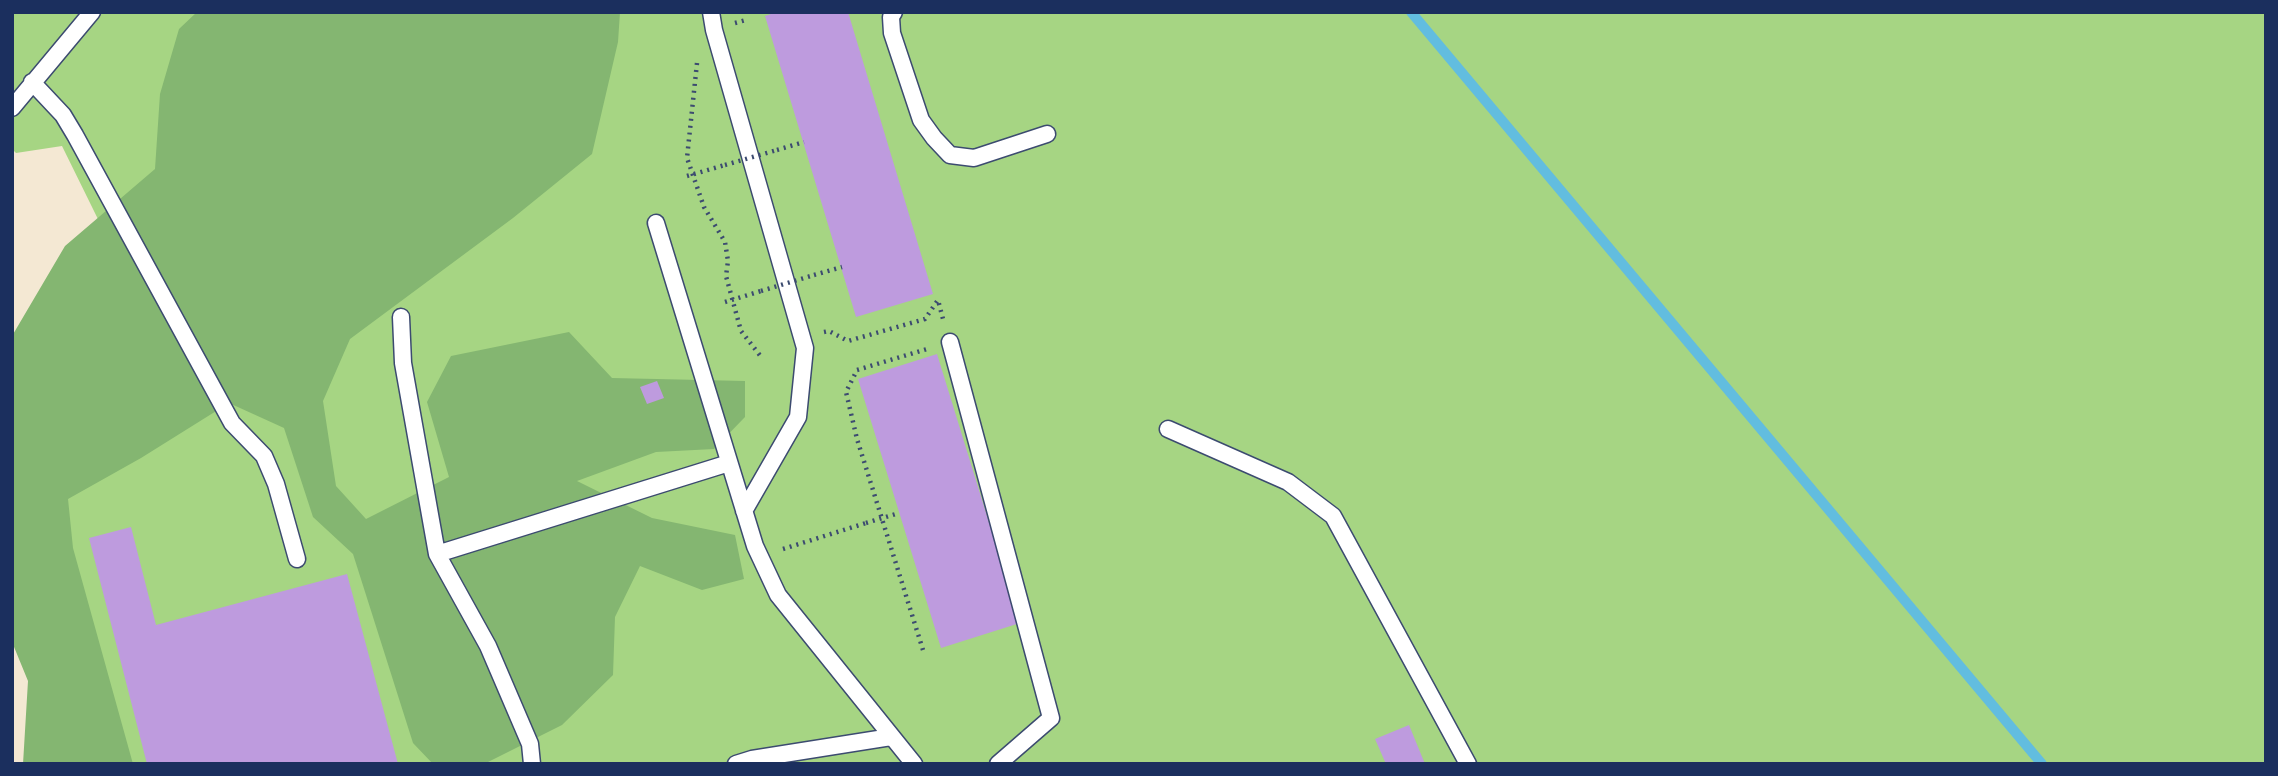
<!DOCTYPE html>
<style>
body{margin:0}
#map{position:relative;width:2278px;height:776px;overflow:hidden;background:#f4e8d3;font-family:Sriracha,sans-serif}
canvas{display:block}
.frame{position:absolute;inset:0;border:14px solid #1b2f5e;pointer-events:none}
</style>
<div id="map">
<canvas width="2278" height="776"></canvas>
<div class="frame"></div>
</div>
<script>
const ctx = document.querySelector('canvas').getContext('2d');
ctx.lineJoin = 'round';
function fill(path, color) {
  ctx.fillStyle = color;
  ctx.fill(path, 'evenodd');
}
function shape(rows) {
  const path = new Path2D();
  for (const r of rows) {
    path.moveTo(r[0], r[1]);
    for (let i = 2; i < r.length; i += 2) path.lineTo(r[i], r[i + 1]);
  }
  return path;
}
function strokePath(path, color, width, dash) {
  ctx.strokeStyle = color;
  ctx.lineWidth = width;
  ctx.lineCap = dash ? 'butt' : 'round';
  ctx.setLineDash(dash || []);
  ctx.stroke(path);
}
const green = shape([
 [12,12,2266,12,2266,764,97,764,42,458,183,392,62,146,16,153,12,149]
]);
const forest = shape([
 [197,12,620,12,618,42,592,154,513,218,350,339,323,401,336,486,366,519,449,477,427,402,451,356,569,332,612,378,745,381,745,417,714,449,656,452,577,481,652,518,735,535,744,579,702,590,640,566,615,617,613,675,562,725,484,764,433,764,413,743,353,554,313,517,284,428,229,403,141,458,68,499,73,548,133,764,23,764,28,681,12,642,12,336,65,246,155,169,160,94,179,29]
]);
const stream = shape([
 [1411,12,2042,764]
]);
const building = shape([
 [777,12,848,12,933,294,856,317,765,16],
 [937,354,1020,623,941,648,858,379],
 [657,381,664,398,647,404,640,387],
 [131,527,156,625,347,574,398,764,147,764,89,538],
 [1409,725,1425,764,1386,764,1375,739]
]);
const path = shape([
 [735,23,746,20],
 [697,63,687,158,704,207,725,242,728,261,726,276,741,331,762,358],
 [777,150,804,142],
 [687,176,725,165],
 [814,275,842,267],
 [725,302,761,291],
 [824,332,829,331,848,341,925,319,938,300,943,319],
 [783,549,866,523],
 [923,650,857,439,846,392,857,370,927,349]
]);
const service = shape([
 [711,12,714,30,805,348,798,417,744,511],
 [894,12,891,17,892,33,921,120,934,138,950,155,974,158,1047,134],
 [32,82,63,115,75,135,232,423,264,456,276,484,297,559],
 [12,108,92,12],
 [656,223,755,546,778,595,914,764],
 [401,317,403,363,437,554,488,646,530,744,532,764],
 [950,342,1051,718,998,764],
 [1168,429,1288,482,1333,516,1468,764],
 [437,554,729,463],
 [736,764,752,759,891,737]
]);
const pathBridge = shape([
 [725,165,777,150],
 [761,291,814,275],
 [866,523,899,513]
]);
fill(green, '#a6d583');
fill(forest, '#84b671');
strokePath(stream, '#62bddf', 10);
fill(building, '#be9bde');
strokePath(service, '#3c4b70', 19);
strokePath(path, '#3c4b70', 4.5, [2, 5]);
strokePath(service, '#fff', 16);
strokePath(pathBridge, '#3c4b70', 4.5, [2, 5]);
</script>
